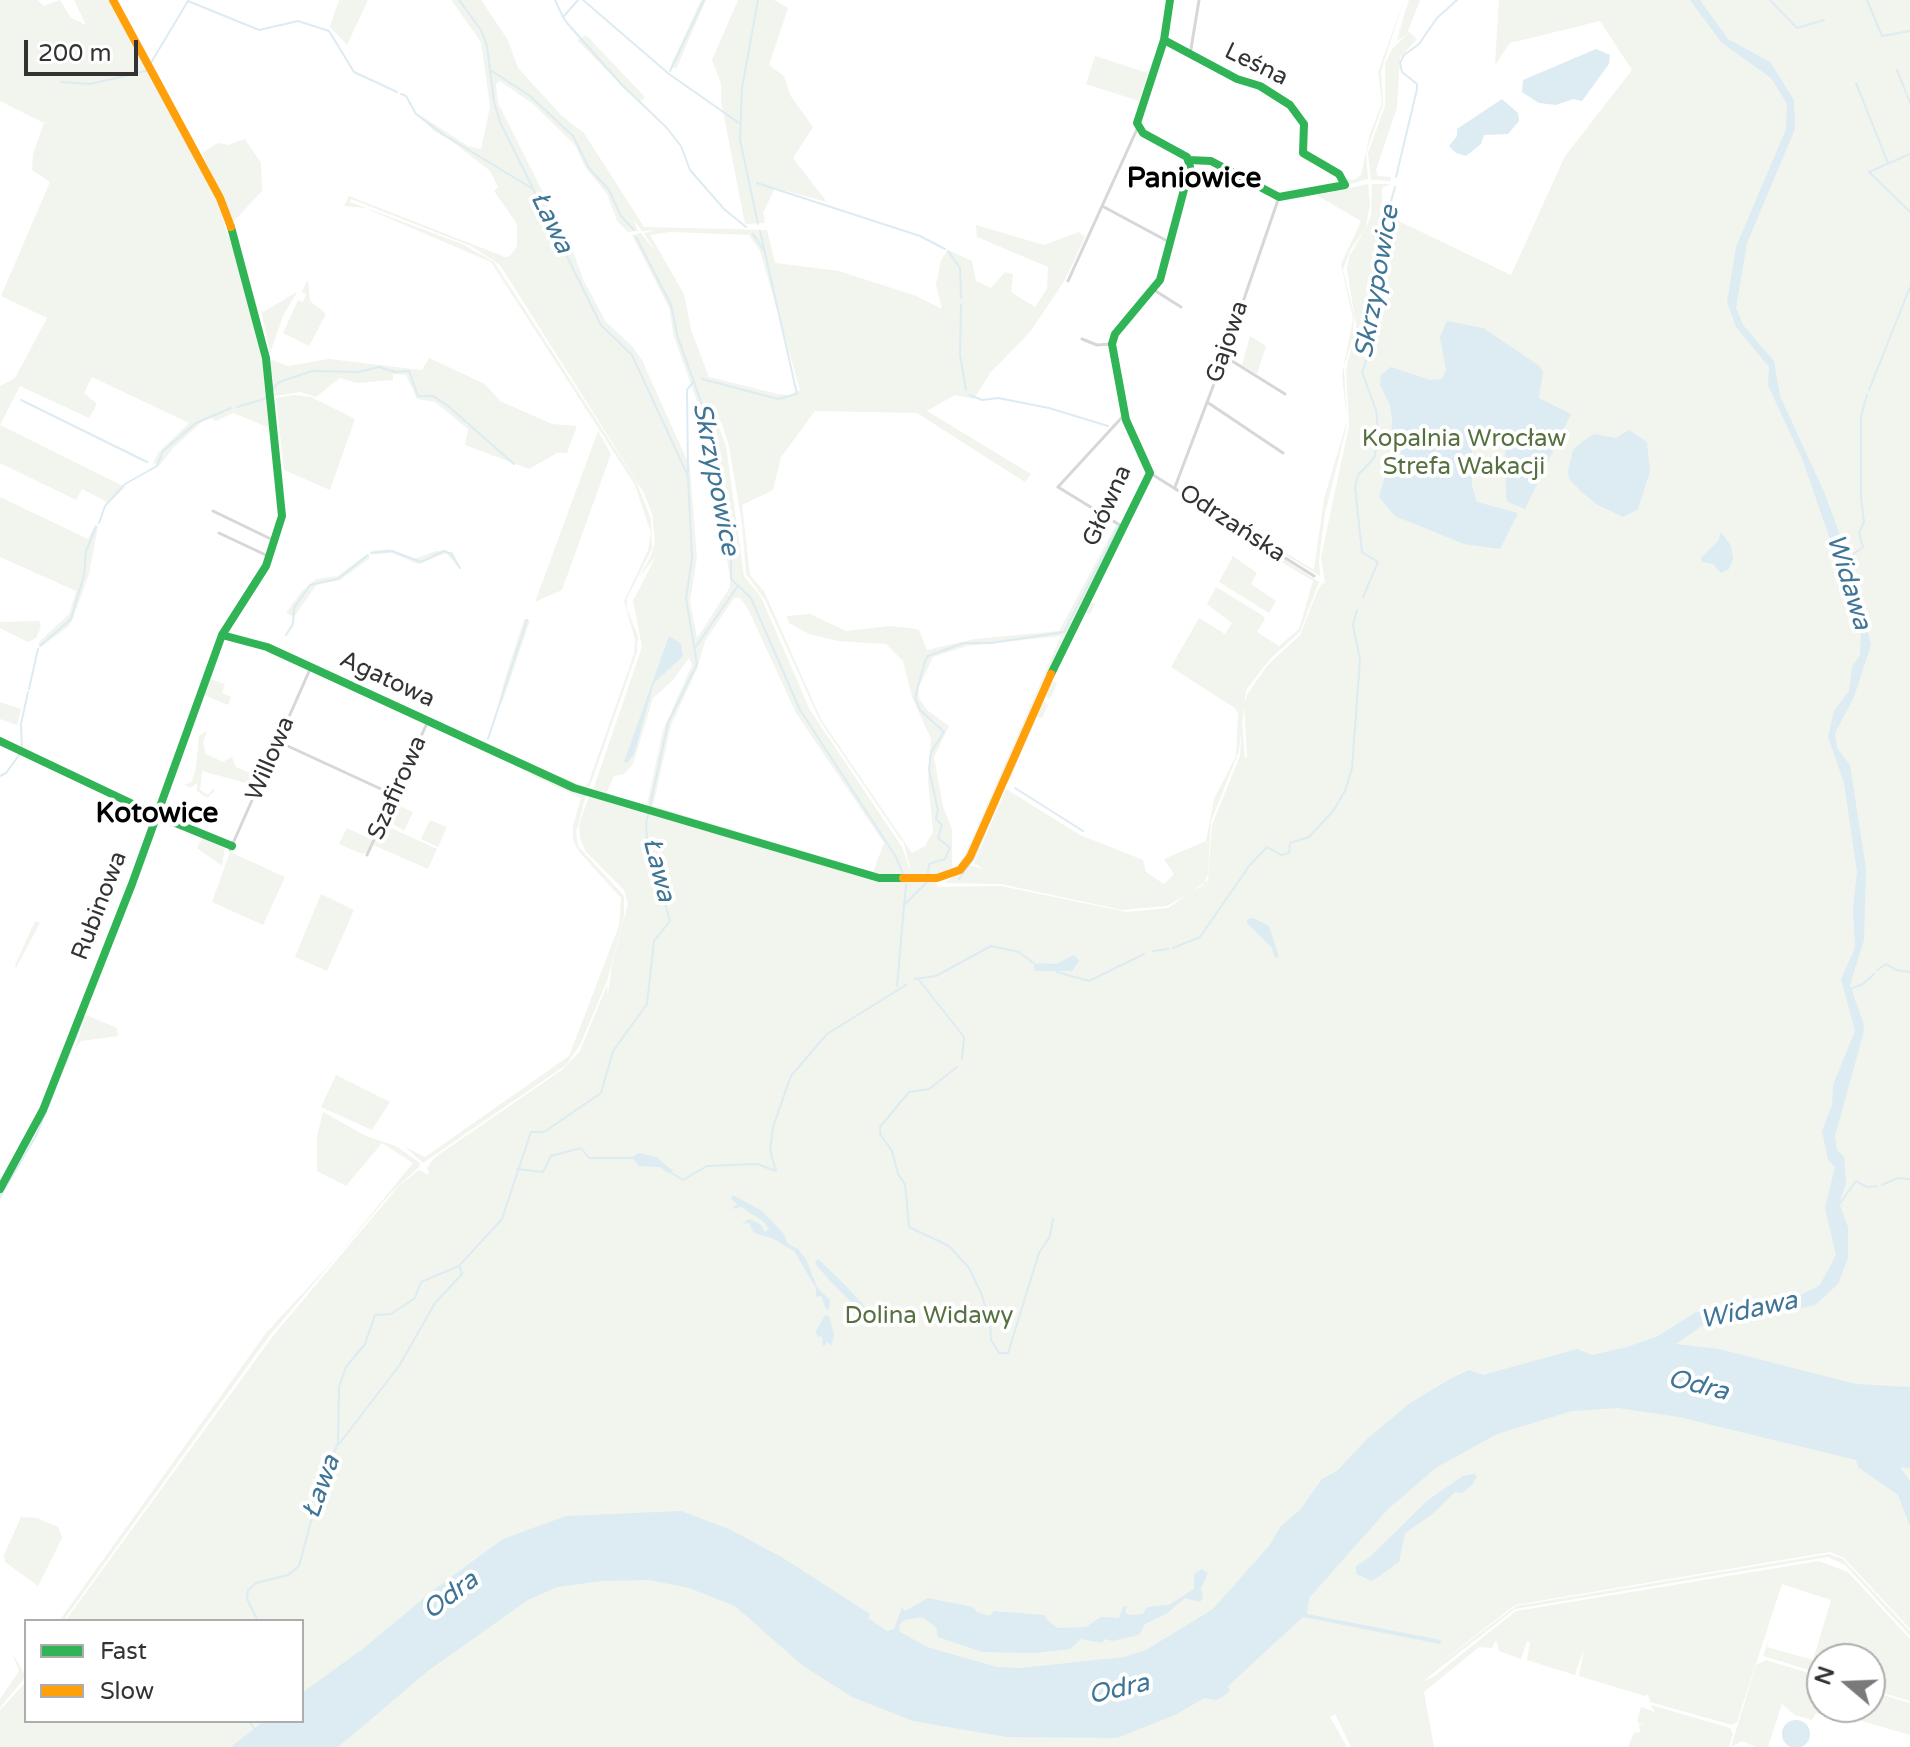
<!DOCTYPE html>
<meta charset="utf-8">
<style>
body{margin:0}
#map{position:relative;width:1910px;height:1747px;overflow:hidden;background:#fff;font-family:"Varela Round",sans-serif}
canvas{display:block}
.legend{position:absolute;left:24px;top:1619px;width:280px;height:104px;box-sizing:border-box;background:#fff;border:2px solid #adadad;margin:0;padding:10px 14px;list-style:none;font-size:24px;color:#333}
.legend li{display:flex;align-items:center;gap:16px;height:40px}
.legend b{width:40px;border:2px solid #adadad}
.north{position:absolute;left:1806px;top:1643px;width:80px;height:80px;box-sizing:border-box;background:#fff;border:2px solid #adadad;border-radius:50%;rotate:289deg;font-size:22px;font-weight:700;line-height:32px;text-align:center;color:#333}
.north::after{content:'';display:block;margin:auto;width:28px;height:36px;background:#7a7a7a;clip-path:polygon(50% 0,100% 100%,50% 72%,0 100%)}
.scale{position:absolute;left:24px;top:40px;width:114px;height:36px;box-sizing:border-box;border:4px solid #333;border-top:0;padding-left:10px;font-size:24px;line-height:28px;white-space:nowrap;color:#333;-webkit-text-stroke:6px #fff;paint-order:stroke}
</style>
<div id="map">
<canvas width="1910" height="1747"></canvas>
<ul class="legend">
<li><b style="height:10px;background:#30b455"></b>Fast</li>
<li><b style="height:10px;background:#ff9f0a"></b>Slow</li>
</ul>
<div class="north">N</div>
<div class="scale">200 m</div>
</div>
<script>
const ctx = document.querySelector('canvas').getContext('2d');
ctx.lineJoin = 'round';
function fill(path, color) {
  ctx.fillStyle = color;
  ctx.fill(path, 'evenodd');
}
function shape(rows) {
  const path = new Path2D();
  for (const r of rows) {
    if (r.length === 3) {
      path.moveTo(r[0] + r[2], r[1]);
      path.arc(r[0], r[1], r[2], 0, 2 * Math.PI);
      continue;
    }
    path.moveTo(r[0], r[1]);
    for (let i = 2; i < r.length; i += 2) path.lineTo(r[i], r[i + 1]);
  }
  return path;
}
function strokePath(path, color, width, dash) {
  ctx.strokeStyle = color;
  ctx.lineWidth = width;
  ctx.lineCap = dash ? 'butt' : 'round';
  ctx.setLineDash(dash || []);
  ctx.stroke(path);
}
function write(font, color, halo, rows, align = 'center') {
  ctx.font = font + ' "Varela Round",sans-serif';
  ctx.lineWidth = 8;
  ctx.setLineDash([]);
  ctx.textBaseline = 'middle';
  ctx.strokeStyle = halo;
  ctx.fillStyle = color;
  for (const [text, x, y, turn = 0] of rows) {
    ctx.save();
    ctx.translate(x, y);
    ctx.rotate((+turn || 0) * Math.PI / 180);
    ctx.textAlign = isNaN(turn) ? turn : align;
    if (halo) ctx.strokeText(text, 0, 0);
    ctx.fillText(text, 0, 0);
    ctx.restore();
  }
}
const green = shape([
 [0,0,38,0,43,6,60,0,71,18,86,25,74,0,109,0,216,198,259,331,272,429,233,413,216,421,211,418,202,422,174,447,159,466,153,463,159,452,189,423,92,377,84,393,97,404,89,418,20,386,0,425,125,487,109,503,82,489,76,500,0,463,0,386,15,378,47,318,1,296,50,182,32,170,33,154,44,123,0,101],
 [339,0,368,0,347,45,330,27],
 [451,0,481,0,508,40,518,68,562,116,584,133,644,227,767,230,775,263,839,271,916,296,942,309,936,285,941,260,948,250,972,261,976,281,991,288,1005,272,1013,274,1011,292,1035,307,1047,289,1048,267,977,237,976,225,1044,245,1079,232,1085,237,1065,280,1030,332,990,373,974,399,955,395,927,411,1031,474,1025,482,917,413,815,411,781,457,773,490,742,505,750,575,764,591,821,719,912,853,925,846,933,832,928,780,931,739,912,697,903,661,886,644,838,641,809,634,789,623,787,616,810,614,846,631,889,626,911,628,919,630,927,650,974,639,1059,631,1116,525,1120,526,1064,639,969,856,949,874,909,879,910,882,935,880,937,887,1001,886,1127,912,1168,908,1208,880,1212,825,1240,756,1242,719,1245,759,1247,756,1244,705,1248,693,1267,666,1300,635,1317,592,1322,583,1325,584,1321,557,1349,426,1346,371,1356,325,1347,269,1349,257,1365,229,1351,249,1343,269,1354,315,1353,337,1344,366,1347,425,1325,513,1319,560,1320,576,1232,522,1233,520,1314,570,1324,499,1347,421,1342,375,1353,319,1341,264,1361,221,1316,195,1368,184,1370,203,1366,228,1371,216,1372,184,1390,184,1382,188,1382,213,1511,275,1565,156,1632,70,1600,21,1510,43,1495,65,1499,0,1910,0,1910,1629,1844,1558,1830,1552,1515,1605,1420,1678,1516,1606,1829,1554,1843,1559,1910,1631,1910,1636,1845,1565,1828,1557,1515,1609,1422,1682,1433,1677,1516,1611,1819,1561,1848,1572,1910,1639,1910,1701,1870,1689,1870,1659,1822,1659,1822,1674,1763,1656,1769,1638,1767,1647,1813,1660,1831,1600,1782,1584,1737,1722,1732,1725,1650,1702,1648,1694,1645,1696,1579,1676,1584,1648,1575,1675,1527,1660,1530,1642,1527,1641,1521,1659,1499,1651,1496,1640,1492,1648,1479,1647,1424,1692,1434,1747,1351,1747,1335,1714,1330,1717,1347,1747,0,1747,0,1710,26,1682,26,1721,302,1721,302,1621,65,1621,273,1336,398,1187,419,1170,429,1175,427,1168,434,1158,563,1069,580,1051,607,985,608,995,612,964,628,904,624,890,586,852,580,838,579,824,589,797,871,878,646,809,663,730,692,665,689,658,672,681,653,698,633,764,624,774,614,776,606,794,639,806,592,793,642,647,633,601,656,556,639,577,651,556,655,540,652,514,644,493,500,265,471,246,351,199,350,202,462,244,494,262,636,481,651,519,652,549,627,598,627,609,638,636,637,652,590,786,584,790,467,737,583,786,588,784,634,654,635,640,624,601,648,550,651,533,635,485,491,262,365,208,344,206,349,196,505,257,510,256,517,246,517,224,494,191,498,187,490,171,453,142,434,131,412,110,468,146,481,149,490,107,481,42],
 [500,81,533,104,575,145,585,167,607,194,617,221,628,232,638,231,633,219,642,231,657,230,644,233,655,251,641,233,632,235,669,308,674,337,708,432,730,579,730,587,697,638,690,601,697,558,690,467,642,360,632,346,606,322,584,281,574,254,498,103,496,84],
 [670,232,749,235,760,251,800,390,789,395,778,394,709,377,691,330,684,294,650,235],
 [710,403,722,424,729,446,742,524,746,574,765,600,820,721,903,843,902,836,912,875,902,847,810,710,761,597,744,576,726,446],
 [734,598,740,598,748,609,796,713,884,843,873,872,653,806,671,725,697,669,705,641],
 [1061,636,964,857,957,866,952,867,952,829,943,806,934,757,949,726,927,710,919,698,919,687,933,657,967,646],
 [701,0,706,0,676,69,671,65],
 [738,0,774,0,788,8,769,65,784,76,790,95,813,127,793,158,827,202,775,188,763,213,765,223,745,224,721,101,721,83,712,60],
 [1404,0,1381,71,1383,104,1366,153,1368,179,1347,185,1346,179,1354,180,1361,175,1370,134,1382,103,1378,72],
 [1409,0,1420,0,1408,31,1417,39,1400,58,1397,108,1376,170,1378,176,1391,177,1391,181,1371,180,1368,153,1385,106,1385,64,1392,49,1407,34,1397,41,1405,16,1396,40],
 [586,35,645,97,639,103,577,40],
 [1095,56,1148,73,1139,101,1086,84],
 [245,139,261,163,262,191,233,222,202,153,218,143,228,145],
 [308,279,310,301,326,314,309,346,283,333,298,300,303,302,306,294,302,292],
 [297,292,283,316,270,353,261,309,263,312],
 [1250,336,1266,346,1257,374,1242,365],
 [429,358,485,384,500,401,552,424,577,426,567,453,557,453,529,469,465,445,468,429,435,402,417,399,406,375,393,374,393,380,357,383,340,378,316,397,301,392,275,396,270,362,272,360,288,366,329,359,422,370],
 [293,395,311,397,355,419,330,490,284,470,276,398],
 [598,431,611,454,562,590,535,602],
 [0,497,88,539,95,525,98,526,89,574,73,618,69,626,42,646,38,644,41,640,69,614,76,591,0,557],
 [1259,543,1319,582,1300,632,1270,659,1246,690,1239,751,1211,821,1208,875,1203,885,1167,906,1122,910,1001,884,945,883,968,865,983,869,974,863,1006,789,1080,835,1143,860,1146,872,1164,884,1174,874,1164,859,1206,841,1214,799,1236,756,1238,714,1235,708,1171,667,1199,618,1225,634,1232,623,1207,604,1216,587,1262,615,1265,619,1257,632,1279,646,1299,629,1313,581,1272,556,1257,545],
 [389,549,414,559,436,551,453,552,460,569,446,553,418,564,392,553,372,554,371,551],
 [367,554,370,558,340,580,317,584,294,617,286,613,301,592,316,579,338,576],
 [1233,556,1257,573,1251,584,1276,601,1269,613,1219,582],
 [1088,601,1095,604,1090,614,1085,613,1066,652,1053,680,1057,684,1050,699,1043,695],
 [524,619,530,621,502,703,499,702,503,685],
 [39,621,41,627,36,638,28,642,0,628,0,622],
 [210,679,225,684,222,693,231,697,228,705,204,695],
 [1042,699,1048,705,1042,718,1037,717,1008,783,1005,781],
 [0,702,21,709,17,725,0,719],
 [207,731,203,742,206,754,223,762,232,757,236,767,255,775,246,783,202,771,200,790,208,795,213,789,215,791,207,798,197,791,197,783,190,788,185,785,192,781,196,767,199,736],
 [533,771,586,795,576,832,578,846,624,896,624,917,607,981,580,1045,566,1065,423,1163,405,1147,425,1157,569,1056,619,926,621,898,580,853,573,840,573,826,581,798,531,775],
 [393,803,413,812,404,831,385,819],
 [430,820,447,827,438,847,421,839],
 [389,827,437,849,428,869,373,845,381,829],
 [347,828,372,840,367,852,362,854,339,844],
 [203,837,225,847,222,866,197,848],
 [230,852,285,877,263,925,212,902],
 [321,894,354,910,327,971,295,957],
 [35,921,40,923,16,968,15,965],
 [86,1015,117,1028,118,1036,81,1041,74,1051],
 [336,1075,390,1102,372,1130,321,1107],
 [323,1112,366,1136,396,1146,420,1163,419,1167,390,1194,270,1335,63,1621,59,1621,266,1333,337,1256,413,1163,382,1143,346,1186,317,1171,317,1137],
 [21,1517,37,1518,58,1527,62,1538,38,1586,5,1562,4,1555],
 [12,1653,26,1676,0,1708,0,1699,19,1671],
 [1766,1660,1822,1677,1822,1707,1829,1707,1827,1715,1816,1713,1812,1720,1795,1715,1782,1704,1768,1747,1756,1747,1742,1741,1731,1747,1756,1665],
 [1870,1691,1910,1703,1910,1735,1835,1713,1834,1707,1870,1707],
 [1651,1705,1730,1728,1733,1734,1729,1747,1628,1747,1634,1733,1640,1732,1639,1724,1645,1725,1637,1722,1641,1707,1655,1712]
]);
const water = shape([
 [1690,0,1700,0,1728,39,1770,62,1794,100,1795,129,1747,243,1736,308,1743,325,1774,361,1780,396,1825,494,1848,557,1851,591,1864,617,1871,645,1854,697,1835,733,1837,748,1850,765,1866,869,1864,940,1850,985,1864,1025,1863,1035,1835,1136,1837,1150,1844,1157,1846,1184,1839,1203,1848,1227,1848,1258,1838,1284,1815,1305,1753,1320,1703,1325,1676,1344,1719,1349,1856,1384,1910,1387,1910,1468,1900,1467,1910,1481,1910,1527,1898,1495,1858,1467,1856,1460,1679,1417,1618,1408,1572,1411,1497,1434,1437,1467,1388,1509,1309,1598,1307,1614,1441,1640,1440,1644,1303,1617,1228,1686,1230,1691,1224,1696,1216,1700,1204,1698,1177,1714,1117,1738,1007,1737,913,1721,852,1697,802,1665,735,1606,689,1588,649,1580,602,1581,557,1587,528,1600,429,1670,338,1747,231,1747,264,1721,302,1721,302,1693,364,1648,436,1588,503,1539,566,1516,681,1511,729,1529,783,1558,870,1614,868,1618,887,1631,894,1629,902,1608,905,1611,928,1598,973,1607,977,1612,990,1616,994,1611,1045,1615,1046,1619,1058,1628,1086,1627,1101,1617,1119,1618,1123,1607,1127,1606,1125,1612,1130,1615,1143,1614,1147,1607,1169,1605,1194,1589,1194,1574,1202,1569,1208,1573,1201,1588,1203,1598,1200,1602,1185,1598,1166,1614,1145,1624,1139,1635,1112,1641,1105,1639,1102,1643,1081,1639,1070,1649,1035,1653,982,1652,938,1637,936,1627,922,1617,904,1620,899,1625,900,1632,927,1647,997,1667,1021,1668,1124,1657,1146,1650,1213,1609,1269,1546,1281,1526,1300,1510,1322,1479,1337,1471,1366,1440,1410,1403,1452,1378,1469,1370,1483,1375,1577,1349,1592,1355,1627,1347,1658,1336,1696,1312,1739,1308,1789,1294,1799,1296,1820,1285,1836,1255,1825,1208,1835,1167,1828,1160,1822,1131,1832,1105,1833,1085,1855,1031,1841,979,1855,948,1853,908,1857,872,1844,783,1828,737,1834,711,1849,691,1852,667,1860,655,1861,633,1842,595,1833,548,1803,461,1768,385,1769,367,1736,327,1727,302,1736,247,1786,129,1787,104,1771,78,1722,43],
 [1596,49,1610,55,1609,64,1582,101,1573,99,1556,105,1539,103,1522,92,1523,80],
 [1502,99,1518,113,1519,121,1508,134,1484,135,1481,144,1466,156,1456,153,1449,146,1457,136,1457,129],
 [1447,321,1483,328,1538,365,1543,371,1539,398,1571,414,1525,509,1508,502,1506,497,1505,439,1488,438,1472,448,1472,486,1477,502,1518,513,1500,549,1464,544,1395,516,1379,497,1391,455,1392,420,1390,405,1380,385,1381,375,1391,367,1430,380,1442,379,1446,370,1440,337],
 [1629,430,1647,442,1650,471,1638,509,1623,517,1598,505,1583,493,1569,479,1568,471,1573,450,1583,441,1594,434,1616,438],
 [1721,532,1731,546,1733,559,1729,569,1721,573,1713,564,1702,562,1701,558,1718,541],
 [669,636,681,644,683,656,654,683,634,754,627,763,624,762],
 [1253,918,1269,926,1279,957,1275,958,1272,948,1247,923,1247,919],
 [1074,955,1079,961,1072,971,1035,971,1034,966,1039,963,1056,964],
 [639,1153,656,1157,673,1171,668,1173,660,1167,639,1166,632,1157],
 [733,1195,762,1211,784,1234,788,1244,798,1249,806,1259,817,1287,830,1300,829,1309,826,1309,821,1296,816,1297,816,1288,794,1251,772,1238,754,1233,749,1223,742,1224,749,1219,760,1224,765,1232,769,1229,763,1221,741,1207,732,1209,737,1204,731,1199],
 [818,1259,844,1284,880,1323,877,1325,866,1317,830,1281,815,1263],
 [825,1315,829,1316,834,1335,831,1346,827,1342,823,1347,822,1336,817,1337,816,1331],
 [1473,1474,1477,1476,1472,1485,1462,1493,1455,1492,1434,1513,1405,1533,1399,1562,1372,1581,1356,1574,1356,1566,1370,1557,1428,1500,1463,1476],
 [1796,1734,14]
]);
const stream = shape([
 [555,0,563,17],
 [578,0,563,17,567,23,622,85,666,127,681,146,690,170,724,209,746,227],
 [583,0,669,74,739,123],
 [1770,0,1797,28,1824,20],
 [1867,0,1882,36,1910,31],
 [1897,70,1910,103],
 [492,71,530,96,573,136,589,168,609,190,621,216,634,230],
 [670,71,704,0],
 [61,82,90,84,146,71,188,1,259,30,298,21,329,31,354,72,397,92],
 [1856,83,1888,163],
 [401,94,406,96,416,114,444,135,533,189],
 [1910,154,1869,172,1910,212],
 [1396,177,1417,89,1417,84,1402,72,1400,63,1404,55,1419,44,1437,18,1457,0],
 [757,183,920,236,945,249],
 [758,224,740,140,742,88,758,0],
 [753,234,763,249],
 [636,237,671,305,678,338,712,432,731,538,731,579,751,598,800,710,896,857,904,876],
 [948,251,960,268,961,298],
 [961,305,960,355,966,390],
 [702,379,778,399,797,394,760,231],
 [1869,390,1910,287],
 [970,395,982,400,998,398,1049,408,1108,426],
 [21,400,147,462],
 [237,407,264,399,279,382,312,371,359,372,379,367,395,372,409,371,418,396,433,396,448,406,514,464],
 [688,472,687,390,693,382],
 [99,523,105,506,125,484,157,466,163,451,196,423,231,408],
 [371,553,392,551,421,562,444,551,451,554,460,568],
 [1848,558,1863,547,1859,533,1864,522,1861,498,1861,416,1867,395],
 [1363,597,1378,562,1362,552,1355,487,1358,475,1374,458,1379,439,1376,410,1362,372,1372,345,1381,292,1382,233,1395,187],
 [286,635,293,624,294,608,310,585,338,579,368,555],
 [40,646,71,619,84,575,86,551,96,527],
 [695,648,737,587],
 [29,689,38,649],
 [488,739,527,620],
 [22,750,21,724,28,692],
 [0,776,6,773,20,754],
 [1007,781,1024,742],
 [1015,788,1083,831],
 [1248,867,1267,847,1281,855,1289,853,1290,843,1309,837,1333,811,1345,791,1352,768,1360,660,1353,625,1357,610],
 [928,873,929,864,945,859,950,848,938,838,942,825,936,819,938,810,929,770,931,752,944,732,920,710,915,697,925,661,928,656,964,643,991,643,1064,632,1118,527],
 [959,879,973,860,1004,788],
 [905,904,927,882],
 [1173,948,1200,937,1247,869],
 [1153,951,1168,949],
 [1877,970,1886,964,1896,970,1910,972],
 [1057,972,1089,981,1144,954],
 [915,979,936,976,991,946,1019,952,1036,965],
 [919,980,964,1037,962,1059],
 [897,986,906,884],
 [1848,990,1863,984,1874,974],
 [957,1067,929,1089,909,1092,880,1127,880,1134,892,1151,898,1174,905,1184,909,1227,949,1246,969,1268,981,1293,990,1320,991,1340,999,1353,1008,1353,1039,1253,1050,1236,1053,1219],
 [517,1169,543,1172,551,1156,581,1148,589,1158,633,1158],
 [668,1171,683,1180,707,1166,757,1164,776,1171,770,1150,773,1127,791,1076,827,1034,906,985],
 [1882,1185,1898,1178,1910,1179],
 [0,1197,37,1134,84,1017],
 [1838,1206,1856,1181,1867,1187,1877,1186],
 [339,1444,399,1366,435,1303,462,1274,460,1267],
 [258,1621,247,1599,248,1590,256,1583,288,1575,299,1566,312,1518,311,1504,338,1443,339,1387,346,1367,365,1344,375,1315,391,1314,415,1298,421,1282,459,1266,502,1219,531,1132,544,1132,601,1093,613,1051,647,1004,654,941,670,921,647,839,646,824,668,723,697,664,686,598,692,559,688,476,632,355,601,325,500,122,494,102,487,46,481,30,459,0],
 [249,1721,255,1730]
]);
const street = shape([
 [1190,55,1199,0],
 [1104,207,1169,242],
 [1068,281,1138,127],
 [1154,290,1181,307],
 [1082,339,1097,345,1112,344],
 [1224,356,1285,394],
 [1207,402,1283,453],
 [1150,473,1314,576],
 [1175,487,1223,360,1279,197],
 [213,511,275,541],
 [1123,527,1058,487,1125,414],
 [219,533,270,557],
 [279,742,394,795],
 [230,850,311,667],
 [367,855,428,721]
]);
const fast = shape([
 [1164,40,1237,79,1260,86,1290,105,1304,124,1303,153,1339,174,1345,185,1279,197,1211,161,1189,160],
 [222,635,267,647,574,788,879,878,903,878],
 [1051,674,1150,473,1126,420,1112,344,1115,334,1160,280,1190,167,1187,157,1143,133,1137,123,1164,40,1170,0],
 [0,741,156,815,232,846],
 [0,1189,43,1110,132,884,222,635,266,566,282,516,266,358,231,227]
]);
const slow = shape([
 [113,0,220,198,231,227],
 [903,878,937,878,960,870,970,857,1051,674]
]);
const streetNames = [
 ["Leśna",1256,65,26],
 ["Gajowa",1228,342,-71],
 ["Główna",1108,506,-66],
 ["Odrzańska",1232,524,33],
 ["Agatowa",387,680,25],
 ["Willowa",271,759,-67],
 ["Szafirowa",398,788,-66],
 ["Rubinowa",100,906,-69]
];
const parkNames = [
 ["Kopalnia Wrocław",1464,440],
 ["Strefa Wakacji",1464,468],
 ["Dolina Widawy",929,1317]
];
const waterNames = [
 ["Ława",551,223,64],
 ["Skrzypowice",1378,282,-80],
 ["Skrzypowice",715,479,79],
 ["Widawa",1848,582,73],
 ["Ława",658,870,76],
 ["Widawa",1749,1311,-12],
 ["Odra",1698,1386,14],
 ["Ława",322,1487,-70],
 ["Odra",451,1596,-37],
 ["Odra",1119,1690,-13]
];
const quarterNames = [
 ["Paniowice",1194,180],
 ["Kotowice",157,815]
];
fill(green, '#f1f5ed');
fill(water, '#ddebf3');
strokePath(stream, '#ddebf3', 2);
strokePath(street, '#d7d7d7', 3);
strokePath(fast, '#30b455', 8);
strokePath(slow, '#ff9f0a', 8);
write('24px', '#333', '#fff', streetNames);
write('24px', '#56703f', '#fff', parkNames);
write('italic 26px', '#3f7597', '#fff', waterNames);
write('bold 28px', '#000', '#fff', quarterNames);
</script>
